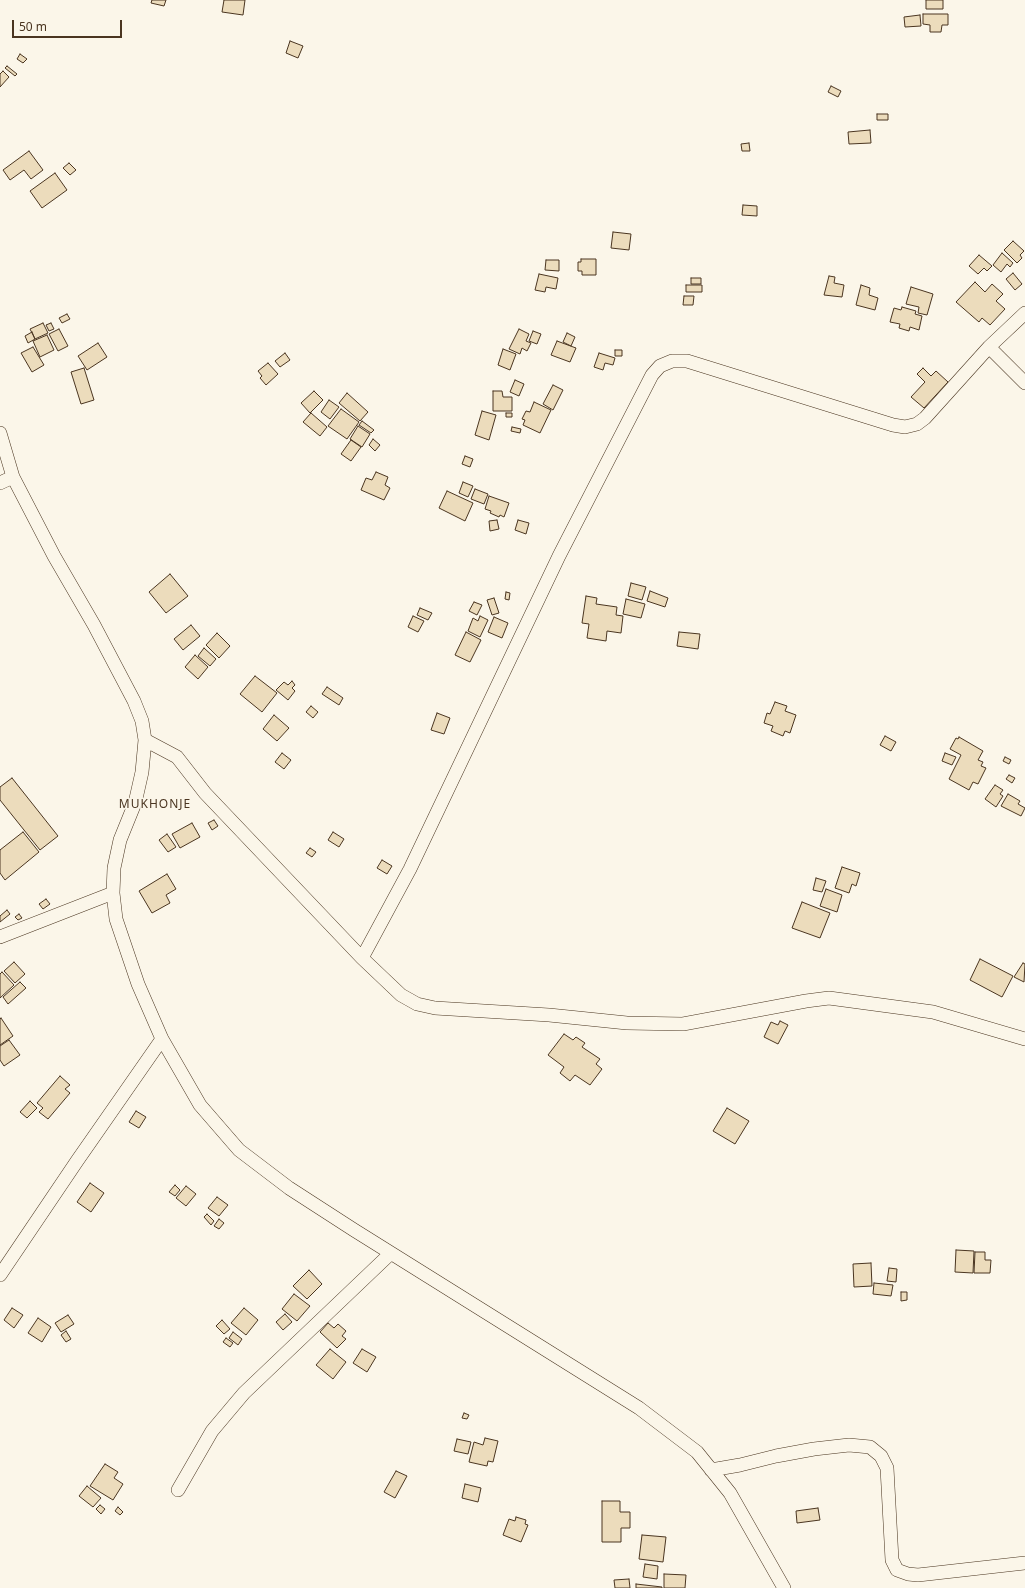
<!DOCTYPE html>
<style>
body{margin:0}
#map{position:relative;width:1025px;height:1588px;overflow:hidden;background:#fbf6e9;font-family:"Noto Sans",sans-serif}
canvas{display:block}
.scale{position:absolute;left:12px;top:20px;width:110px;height:18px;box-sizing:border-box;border:2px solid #4a3520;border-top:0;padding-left:5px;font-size:12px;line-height:14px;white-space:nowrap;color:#4a3520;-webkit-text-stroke:3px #fbf6e9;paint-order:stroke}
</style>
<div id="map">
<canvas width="1025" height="1588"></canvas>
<div class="scale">50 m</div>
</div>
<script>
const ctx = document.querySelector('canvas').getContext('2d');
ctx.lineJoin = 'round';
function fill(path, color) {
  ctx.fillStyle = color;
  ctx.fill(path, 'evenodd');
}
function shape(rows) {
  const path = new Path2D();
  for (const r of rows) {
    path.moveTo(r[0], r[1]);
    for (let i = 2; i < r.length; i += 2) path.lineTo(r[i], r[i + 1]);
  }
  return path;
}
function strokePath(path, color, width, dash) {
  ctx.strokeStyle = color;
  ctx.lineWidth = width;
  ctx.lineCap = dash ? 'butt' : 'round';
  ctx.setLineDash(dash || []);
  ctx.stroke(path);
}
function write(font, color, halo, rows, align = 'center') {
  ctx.font = font + ' "Noto Sans",sans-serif';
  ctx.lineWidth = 3;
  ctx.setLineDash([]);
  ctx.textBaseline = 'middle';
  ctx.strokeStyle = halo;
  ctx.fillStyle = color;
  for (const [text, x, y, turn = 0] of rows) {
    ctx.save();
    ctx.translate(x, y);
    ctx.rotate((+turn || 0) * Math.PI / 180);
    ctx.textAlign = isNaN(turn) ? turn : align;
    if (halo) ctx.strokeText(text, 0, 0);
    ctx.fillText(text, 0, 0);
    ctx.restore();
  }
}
const building = shape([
 [152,0,166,0,164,6,151,3,152,0],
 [224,0,245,0,243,15,222,12,224,0],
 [926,0,943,0,943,9,926,9,926,0],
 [923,14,948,14,948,25,942,25,941,32,930,32,930,25,923,24,923,14],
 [920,15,921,26,905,27,904,17,920,15],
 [290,41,303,46,298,58,286,53,290,41],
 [20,54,27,59,23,63,17,59,20,54],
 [7,66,17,74,15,76,5,68,7,66],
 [3,71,9,77,0,87,0,74,3,71],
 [831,86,841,91,838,97,828,92,831,86],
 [877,114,888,114,888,120,877,120,877,114],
 [870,130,871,143,849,144,848,132,870,130],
 [749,143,750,151,742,151,741,144,749,143],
 [29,151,43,170,31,179,24,170,10,180,3,170,29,151],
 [69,163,76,170,70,175,63,168,69,163],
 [55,173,67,190,42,208,30,191,55,173],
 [743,205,757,206,757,216,742,215,743,205],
 [613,232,631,234,629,250,611,248,613,232],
 [1013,241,1024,251,1020,255,1022,258,1017,263,1004,250,1013,241],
 [1002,253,1013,263,1010,267,1007,264,1001,272,993,265,1002,253],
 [979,255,992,266,987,271,984,268,978,274,969,266,979,255],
 [581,259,596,259,596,275,582,275,582,271,578,271,578,262,581,262,581,259],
 [546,260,559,260,559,271,545,270,546,260],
 [1013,273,1022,284,1015,290,1006,279,1013,273],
 [539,274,558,278,556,289,546,287,545,292,535,290,539,274],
 [829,276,835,277,834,283,844,285,842,297,824,295,829,276],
 [691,278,701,278,701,284,691,284,691,278],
 [975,282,985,292,992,284,1003,294,996,301,1005,309,990,325,982,318,979,322,956,302,975,282],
 [686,285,702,285,702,292,686,292,686,285],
 [861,285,870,288,869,295,878,298,875,310,856,305,861,285],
 [911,287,933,294,927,315,918,313,919,307,906,304,911,287],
 [684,296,694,296,693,305,683,305,684,296],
 [902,307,916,311,915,314,922,316,919,330,910,327,909,331,899,328,900,324,890,322,894,308,901,310,902,307],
 [67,314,70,319,62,323,59,318,67,314],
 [43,323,48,333,35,339,30,329,43,323],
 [51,323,54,329,49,331,46,325,51,323],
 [59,329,68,346,58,351,49,334,59,329],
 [519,329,529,334,526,341,531,343,527,351,522,348,520,354,509,349,519,329],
 [533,331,541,334,537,344,529,341,533,331],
 [32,332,35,339,28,343,25,336,32,332],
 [567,333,575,337,571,346,563,342,567,333],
 [47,335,54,350,40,357,33,341,47,335],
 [557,341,576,348,570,362,551,355,557,341],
 [98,343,107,357,87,370,78,356,98,343],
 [33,347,44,365,32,372,21,353,33,347],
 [503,349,516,354,510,370,498,365,503,349],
 [615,350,622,350,622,356,615,356,615,350],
 [285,353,290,360,280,367,275,361,285,353],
 [599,353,615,358,613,365,605,363,603,370,594,367,599,353],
 [268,363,278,374,266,385,260,378,262,376,258,371,268,363],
 [84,368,94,400,81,404,71,372,84,368],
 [923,368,931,376,936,371,948,382,924,408,911,397,925,382,917,374,923,368],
 [515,380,524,384,519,396,510,392,515,380],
 [553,385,563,390,553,410,543,404,553,385],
 [314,391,323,400,310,413,301,403,314,391],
 [493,391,502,391,503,397,512,397,512,411,493,411,493,391],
 [347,393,368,412,360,421,339,403,347,393],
 [329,400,339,407,330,419,321,412,329,400],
 [534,402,551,410,540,433,523,425,525,420,522,419,526,411,530,412,534,402],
 [341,409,359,422,347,439,328,426,341,409],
 [482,411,496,415,489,440,475,435,482,411],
 [311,413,327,427,320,436,303,422,311,413],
 [506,413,512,413,512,417,506,417,506,413],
 [362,421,374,430,371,433,359,425,362,421],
 [358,426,370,434,362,447,350,439,358,426],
 [512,427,521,429,520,433,511,431,512,427],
 [373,439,380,445,375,451,369,445,373,439],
 [351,440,361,447,351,461,341,454,351,440],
 [465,456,473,459,470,467,462,464,465,456],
 [376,472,388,477,385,485,390,488,384,500,361,490,366,478,372,480,376,472],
 [463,482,473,486,468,497,459,493,463,482],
 [475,489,488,494,484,504,471,499,475,489],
 [447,491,473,503,465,521,439,508,447,491],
 [489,496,509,503,504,517,500,515,499,517,490,513,491,511,485,509,489,496],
 [497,520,499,529,490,531,489,521,497,520],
 [518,520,529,523,526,534,515,530,518,520],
 [170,574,188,596,166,613,149,592,170,574],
 [631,583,646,587,642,600,628,596,631,583],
 [650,591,668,598,665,607,647,601,650,591],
 [506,592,510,593,509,600,505,599,506,592],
 [586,596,597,598,596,604,617,607,616,615,623,616,621,633,607,631,606,641,587,638,589,624,582,623,586,596],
 [494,598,499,613,492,615,487,600,494,598],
 [626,599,645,604,641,618,623,614,626,599],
 [474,602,482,605,477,615,469,611,474,602],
 [420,608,432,613,428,620,417,615,420,608],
 [413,616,424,621,418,632,408,627,413,616],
 [480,616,488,620,480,637,468,631,473,618,478,621,480,616],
 [494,617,508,623,502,638,488,632,494,617],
 [191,625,200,636,183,650,174,639,191,625],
 [466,632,481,640,470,662,455,655,466,632],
 [679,632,700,634,698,649,677,646,679,632],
 [217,633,230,646,219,658,206,645,217,633],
 [204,648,216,659,210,666,198,656,204,648],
 [195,655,208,667,198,679,185,667,195,655],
 [255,676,277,693,262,712,240,694,255,676],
 [292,681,295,685,292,688,295,691,288,700,276,690,284,682,288,685,292,681],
 [327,687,343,698,339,705,322,694,327,687],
 [775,702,787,706,785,711,796,715,790,733,785,731,783,736,771,731,773,726,764,723,767,713,770,714,775,702],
 [311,706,318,712,313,718,306,712,311,706],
 [437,713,450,718,444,734,431,730,437,713],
 [274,715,289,728,277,741,263,729,274,715],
 [885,736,896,742,891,751,880,745,885,736],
 [959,737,983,751,978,760,983,762,981,766,986,768,978,784,973,782,969,790,949,779,961,755,950,749,956,738,958,739,959,737],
 [282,753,291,760,284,769,275,762,282,753],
 [945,753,956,757,952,765,942,761,945,753],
 [1005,757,1011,760,1009,764,1003,761,1005,757],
 [1009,775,1015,778,1012,783,1006,779,1009,775],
 [12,778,58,836,40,850,0,800,0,787,12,778],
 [995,785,1003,790,1000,794,1003,796,996,807,985,799,995,785],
 [1008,794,1020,801,1018,804,1025,808,1021,816,1001,806,1008,794],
 [214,820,218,826,212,830,208,823,214,820],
 [192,823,200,837,180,848,172,834,192,823],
 [23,832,39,852,5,880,0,873,0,850,23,832],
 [333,832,344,839,339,847,328,840,333,832],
 [167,834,176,847,168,852,159,840,167,834],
 [310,848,316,852,312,857,306,853,310,848],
 [382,860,392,866,387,874,377,868,382,860],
 [842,867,860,873,856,886,852,884,849,893,835,888,842,867],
 [167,874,176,889,166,895,170,903,152,913,139,891,167,874],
 [816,878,826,881,822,892,813,890,816,878],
 [826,889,842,895,837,912,820,906,826,889],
 [46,899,50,904,43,909,39,904,46,899],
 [802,902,830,913,820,938,792,928,802,902],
 [7,910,10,914,0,922,0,916,7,910],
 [19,914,22,918,18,920,15,917,19,914],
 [980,959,1013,976,1002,997,970,980,980,959],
 [14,962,25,974,15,983,4,971,14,962],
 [1023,963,1025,964,1024,982,1014,977,1023,963],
 [2,972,14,985,0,998,0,974,2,972],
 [20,982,26,988,8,1004,3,997,20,982],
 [1,1018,13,1036,0,1045,0,1019,1,1018],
 [780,1021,788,1025,778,1044,764,1037,771,1022,778,1025,780,1021],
 [564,1034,573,1040,576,1037,585,1043,582,1047,600,1059,596,1064,602,1069,590,1085,575,1075,570,1081,560,1073,564,1067,548,1055,564,1034],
 [9,1040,20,1055,4,1066,0,1060,0,1046,9,1040],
 [60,1076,70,1085,65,1089,70,1093,48,1119,39,1112,43,1108,37,1103,60,1076],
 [30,1101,37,1108,27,1118,20,1112,30,1101],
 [727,1108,749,1121,735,1144,713,1131,727,1108],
 [136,1111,146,1117,139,1128,129,1122,136,1111],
 [90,1183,104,1193,91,1212,77,1202,90,1183],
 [175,1185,180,1190,175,1196,169,1192,175,1185],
 [186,1186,196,1194,186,1206,176,1198,186,1186],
 [217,1197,228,1205,219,1216,208,1208,217,1197],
 [207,1214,214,1221,211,1225,204,1217,207,1214],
 [219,1219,224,1223,219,1229,214,1226,219,1219],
 [956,1250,974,1251,973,1273,955,1272,956,1250],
 [975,1252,985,1252,985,1260,991,1260,990,1273,974,1273,975,1252],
 [871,1263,872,1286,854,1287,853,1264,871,1263],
 [889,1268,897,1269,896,1282,887,1281,889,1268],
 [309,1270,322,1284,307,1299,293,1286,309,1270],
 [874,1283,893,1285,891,1296,873,1294,874,1283],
 [901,1292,907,1292,907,1300,901,1301,901,1292],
 [294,1294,310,1306,297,1321,282,1309,294,1294],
 [12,1308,23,1315,14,1328,4,1320,12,1308],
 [244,1308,258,1320,246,1335,231,1323,244,1308],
 [285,1314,292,1322,283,1330,276,1322,285,1314],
 [68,1315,74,1324,61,1332,55,1323,68,1315],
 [38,1318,51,1327,42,1342,28,1333,38,1318],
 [222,1320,230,1329,224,1334,216,1326,222,1320],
 [328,1323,334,1328,338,1324,346,1331,342,1336,346,1339,337,1348,320,1332,328,1323],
 [66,1331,71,1339,66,1342,61,1335,66,1331],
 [233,1332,242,1339,238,1345,229,1338,233,1332],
 [226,1338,233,1343,230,1347,223,1342,226,1338],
 [330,1349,346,1362,333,1379,316,1365,330,1349],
 [362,1349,376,1357,367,1372,353,1363,362,1349],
 [464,1413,469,1415,467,1419,462,1418,464,1413],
 [485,1438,498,1441,493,1462,488,1461,487,1466,469,1462,474,1442,483,1445,485,1438],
 [457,1439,471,1442,468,1454,454,1451,457,1439],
 [105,1464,118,1472,114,1478,123,1484,113,1500,90,1486,105,1464],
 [396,1471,407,1476,395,1498,384,1492,396,1471],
 [465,1484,481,1488,478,1502,462,1498,465,1484],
 [87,1486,101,1498,93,1507,79,1496,87,1486],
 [602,1501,620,1501,620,1512,630,1512,630,1528,621,1528,621,1542,602,1542,602,1501],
 [100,1505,105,1509,101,1514,96,1509,100,1505],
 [118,1507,123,1512,120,1515,115,1511,118,1507],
 [818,1508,820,1520,797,1523,796,1511,818,1508],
 [516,1517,526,1520,525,1524,528,1525,521,1542,503,1535,509,1519,515,1521,516,1517],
 [642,1535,666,1537,663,1562,639,1559,642,1535],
 [645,1564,658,1566,657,1579,643,1577,645,1564],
 [664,1574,686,1575,685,1588,664,1588,664,1574],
 [629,1579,630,1588,615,1588,614,1580,629,1579],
 [636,1584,662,1587,662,1588,636,1588,636,1584]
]);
const minor = shape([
 [989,347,1025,383],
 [0,433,13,477,54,556,94,625,134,701,142,721,145,740,142,772,135,803,120,840,114,868,113,893,116,919,138,984,162,1039,200,1105,239,1150,289,1188,354,1230,639,1408,697,1452,730,1493,784,1588],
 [0,483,13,477],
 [145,740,177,757,205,793,362,958,401,995,417,1004,435,1008,549,1015,627,1023,683,1024,806,1001,829,998,933,1012,1025,1039],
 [0,937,113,893],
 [362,958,410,869,559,556,652,375,660,366,672,361,687,361,893,425,905,427,917,424,925,418,989,347,1025,313],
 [0,1275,77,1161,162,1039],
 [711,1470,740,1465,776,1456,814,1449,849,1445,870,1447,881,1456,887,1468,892,1560,897,1570,908,1574,918,1575,1025,1563],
 [178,1490,212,1431,244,1393,391,1253]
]);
const quarterNames = [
 ["MUKHONJE",155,805]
];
fill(building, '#ecdcbc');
strokePath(building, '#4a3520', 1);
strokePath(minor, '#4a3520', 14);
strokePath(minor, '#fbf6e9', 13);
ctx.letterSpacing = '1px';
write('12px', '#4a3520', '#fbf6e9', quarterNames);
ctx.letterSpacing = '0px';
</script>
